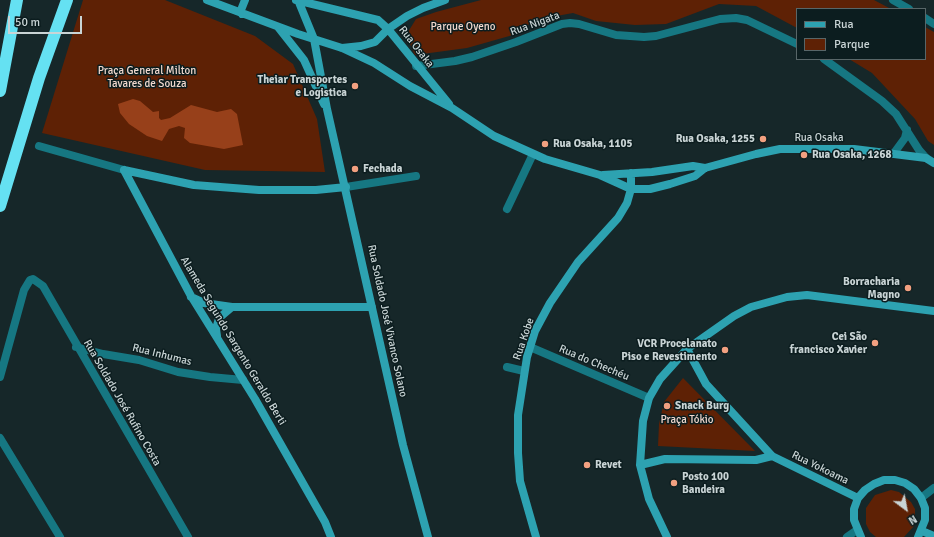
<!DOCTYPE html>
<meta charset="utf-8">
<style>
body{margin:0}
#map{position:relative;width:934px;height:537px;overflow:hidden;background:#162729;font-family:Signika,sans-serif}
canvas{display:block}
.legend{position:absolute;left:796px;top:8px;width:130px;height:52px;box-sizing:border-box;background:#0c1d1f;border:1px solid #586668;margin:0;padding:5px 7px;list-style:none;font-size:12px;color:#c9d4d5}
.legend li{display:flex;align-items:center;gap:8px;height:20px}
.legend b{width:20px;border:1px solid #586668}
.north{position:absolute;left:886px;top:489px;width:40px;height:40px;-webkit-text-stroke:3px #0c1d1f;paint-order:stroke;rotate:148deg;font-size:11px;font-weight:700;line-height:16px;text-align:center;color:#c9d4d5}
.north::after{content:'';display:block;margin:auto;width:14px;height:18px;background:#c9d4d5;clip-path:polygon(50% 0,100% 100%,50% 72%,0 100%)}
.scale{position:absolute;left:8px;top:16px;width:74px;height:18px;box-sizing:border-box;border:2px solid #c9d4d5;border-top:0;padding-left:5px;font-size:12px;line-height:14px;white-space:nowrap;color:#c9d4d5;-webkit-text-stroke:3px #0c1d1f;paint-order:stroke}
</style>
<div id="map">
<canvas width="934" height="537"></canvas>
<ul class="legend">
<li><b style="height:5px;background:#2da2b1"></b>Rua</li>
<li><b style="height:11px;background:#5e2105"></b>Parque</li>
</ul>
<div class="north">N</div>
<div class="scale">50 m</div>
</div>
<script>
const ctx = document.querySelector('canvas').getContext('2d');
ctx.lineJoin = 'round';
function fill(path, color) {
  ctx.fillStyle = color;
  ctx.fill(path, 'evenodd');
}
function shape(rows) {
  const path = new Path2D();
  for (const r of rows) {
    path.moveTo(r[0], r[1]);
    for (let i = 2; i < r.length; i += 2) path.lineTo(r[i], r[i + 1]);
  }
  return path;
}
function strokePath(path, color, width, dash) {
  ctx.strokeStyle = color;
  ctx.lineWidth = width;
  ctx.lineCap = dash ? 'butt' : 'round';
  ctx.setLineDash(dash || []);
  ctx.stroke(path);
}
function write(font, color, halo, rows, align = 'center') {
  ctx.font = font + ' Signika,sans-serif';
  ctx.lineWidth = 3;
  ctx.setLineDash([]);
  ctx.textBaseline = 'middle';
  ctx.strokeStyle = halo;
  ctx.fillStyle = color;
  for (const [text, x, y, turn = 0] of rows) {
    ctx.save();
    ctx.translate(x, y);
    ctx.rotate((+turn || 0) * Math.PI / 180);
    ctx.textAlign = isNaN(turn) ? turn : align;
    if (halo) ctx.strokeText(text, 0, 0);
    ctx.fillText(text, 0, 0);
    ctx.restore();
  }
}
const green = shape([
 [83,0,165,0,255,36,293,64,317,119,325,172,205,170,42,133],
 [481,0,874,0,891,9,797,9,797,28,756,6,719,4,666,24,635,25,596,21,573,13,535,20,513,35,467,48,415,55,410,44,408,32,416,19,436,12],
 [925,27,934,32,934,145,928,141,915,119,872,73,849,59,925,59],
 [683,378,755,451,658,446,659,424,664,402],
 [891,490,899,492,911,502,915,509,915,518,914,526,904,537,876,537,870,532,866,524,866,508,875,495]
]);
const water = shape([
 [133,99,140,101,153,112,159,111,159,118,161,120,170,118,191,105,217,112,231,109,237,114,243,145,224,149,190,143,184,138,185,128,179,126,169,129,162,141,147,136,129,124,120,113,118,104]
]);
const street = shape([
 [893,0,909,9],
 [925,18,934,24],
 [824,59,882,101,896,114,919,150,926,158],
 [416,66,455,61,472,57,516,42,562,24,570,23,579,24,616,35,644,37,656,36,720,19,736,18,747,20,797,44],
 [39,146,124,170],
 [894,153,905,138,907,130],
 [346,187,416,176],
 [507,209,533,154],
 [76,347,103,354,139,360,178,372,210,377,243,380],
 [530,347,649,398],
 [507,367,524,371],
 [0,377,24,290,30,280,33,279,43,286,188,537],
 [0,438,60,537],
 [921,498,934,488],
 [847,537,857,530]
]);
const secondary = shape([
 [207,0,298,34,342,48,374,63,410,86,452,108,494,136,545,159,600,175,631,189,650,189,670,184,695,176,705,168,756,154,780,149,854,149,926,158,934,163],
 [296,0,378,20,388,29,449,104],
 [298,0,314,39,327,109,403,445,428,537],
 [242,14,241,10,245,0],
 [278,27,304,60,324,104],
 [342,48,361,46,375,42,388,29,407,16,423,8,445,0],
 [124,170,191,296,255,399,325,522,331,537],
 [124,170,194,185,259,190,316,190,346,187],
 [603,175,652,172,693,166,705,168],
 [191,297,204,303,232,307],
 [217,336,216,329,219,318,232,307,372,307],
 [687,349,706,384,772,456,858,498],
 [640,465,665,459,756,460,772,456],
 [922,531,934,536],
 [536,537,520,481,518,453,518,415,527,357,535,331,550,303,578,262,618,218,627,203,631,189,631,173],
 [667,537,649,499,640,465,643,421,649,398,660,379,687,349,734,316,751,307,787,297,807,295,934,311],
 [861,537,854,520,854,509,858,498,865,490,874,484,884,480,895,480,905,483,914,489,921,498,925,508,925,520,918,537]
]);
const highway = shape([
 [0,91,17,0],
 [0,206,39,78,67,0]
]);
const markers = [
 [355,86,4,"#f2a080"],
 [763,139,4,"#f2a080"],
 [545,144,4,"#f2a080"],
 [804,155,4,"#f2a080"],
 [355,169,4,"#f2a080"],
 [908,288,4,"#f2a080"],
 [875,343,4,"#f2a080"],
 [725,350,4,"#f2a080"],
 [667,406,4,"#f2a080"],
 [587,465,4,"#f2a080"],
 [674,483,4,"#f2a080"]
];
const streetNames = [
 ["Rua Nigata",535,24,-20],
 ["Rua Osaka",416,47,52],
 ["Rua Osaka",819,138],
 ["Rua Soldado José Vivanco Solano",387,321,78],
 ["Rua Kobe",524,339,-71],
 ["Alameda Segundo Sargento Geraldo Berti",233,341,59],
 ["Rua Inhumas",162,355,14],
 ["Rua do Chechéu",594,363,23],
 ["Rua Soldado José Rufino Costa",122,403,60],
 ["Rua Yokoama",820,468,26]
];
const parkNames = [
 ["Parque Oyeno",463,27],
 ["Praça General Milton",147,71],
 ["Tavares de Souza",147,84],
 ["Praça Tókio",687,420]
];
const poiNames = [
 ["Theiar Transportes",347,80,"right"],
 ["e Logistica",347,93,"right"],
 ["Rua Osaka, 1255",755,139,"right"],
 ["Rua Osaka, 1105",553,144],
 ["Rua Osaka, 1268",812,155],
 ["Fechada",363,169],
 ["Borracharia",900,282,"right"],
 ["Magno",900,295,"right"],
 ["Cei São",867,337,"right"],
 ["francisco Xavier",867,350,"right"],
 ["VCR Procelanato",717,344,"right"],
 ["Piso e Revestimento",717,357,"right"],
 ["Snack Burg",675,406],
 ["Revet",595,465],
 ["Posto 100",682,477],
 ["Bandeira",682,490]
];
fill(green, '#5e2105');
fill(water, '#97401a');
strokePath(street, '#167782', 8);
strokePath(secondary, '#2da2b1', 8);
strokePath(highway, '#65e1f2', 12);
for (const [x, y, r, color] of markers) {
  const dot = new Path2D();
  dot.arc(x, y, r, 0, 2 * Math.PI);
  ctx.fillStyle = color;
  ctx.fill(dot);
  strokePath(dot, '#0c1d1f', 1.5);
}
write('11px', '#c9d4d5', '#0c1d1f', streetNames);
write('11px', '#f1d8ce', '#0c1d1f', parkNames);
write('bold 11px', '#c9d4d5', '#0c1d1f', poiNames, 'left');
</script>
